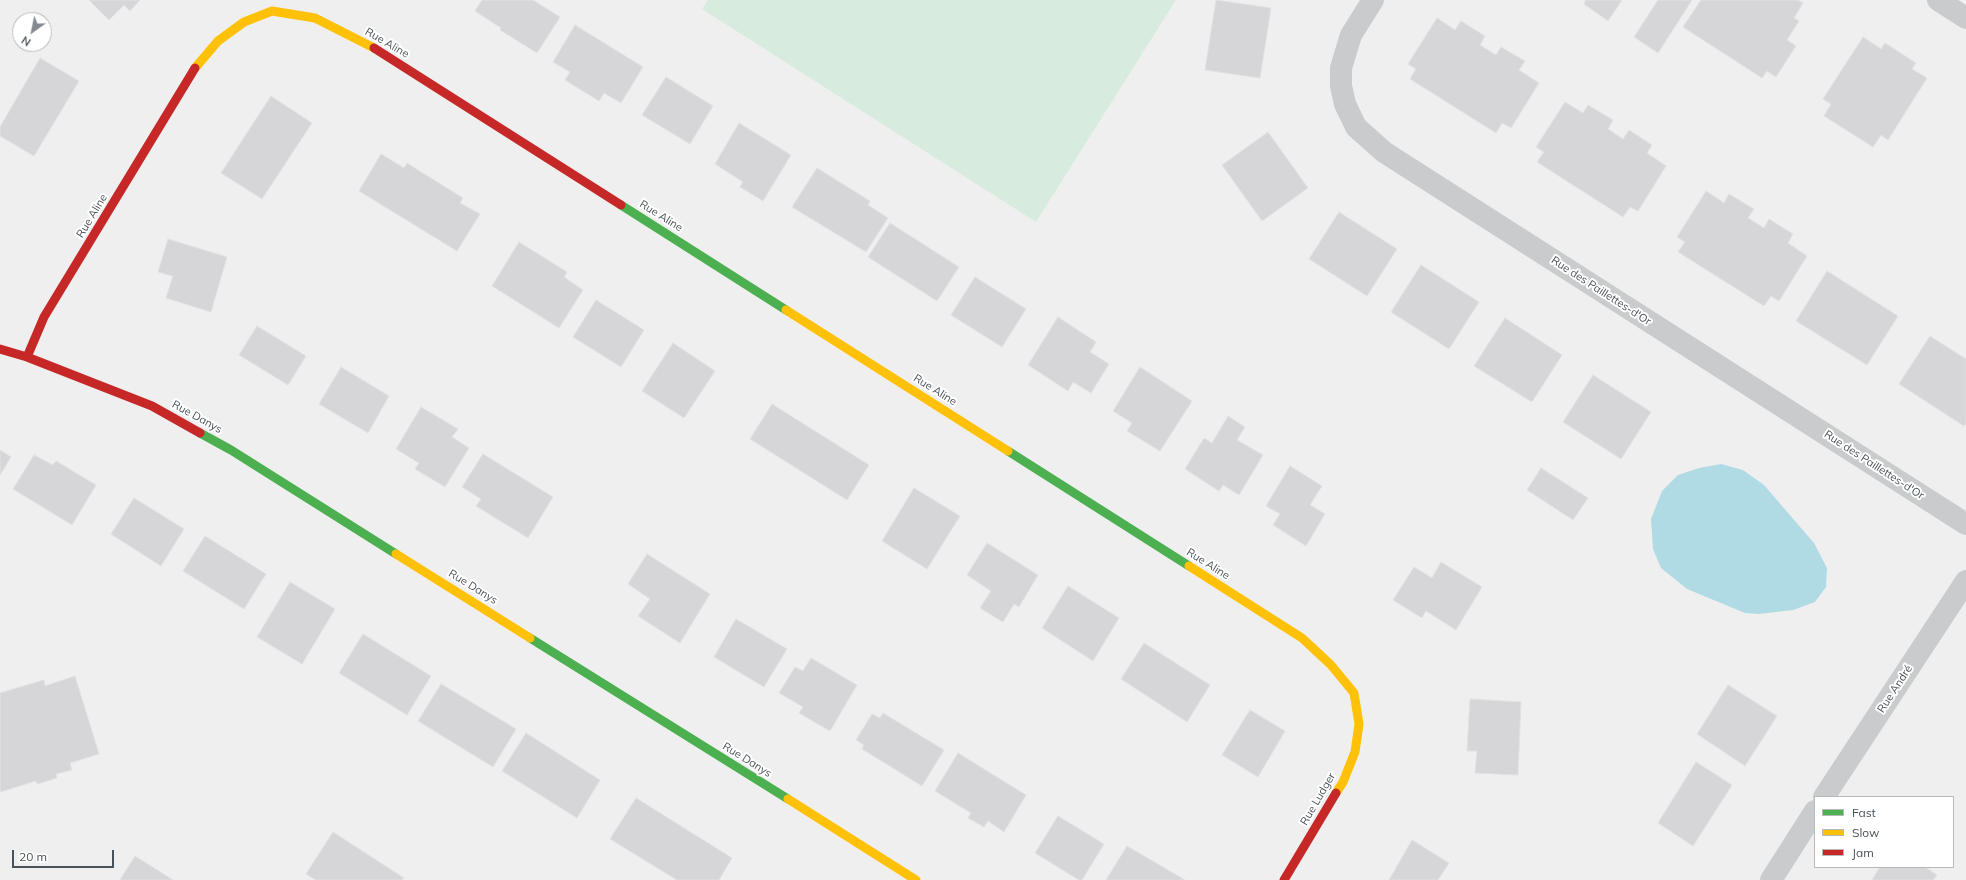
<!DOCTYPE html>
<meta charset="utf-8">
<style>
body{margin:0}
#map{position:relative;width:1966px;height:880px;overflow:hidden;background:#f0efef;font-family:Mulish,sans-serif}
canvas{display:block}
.legend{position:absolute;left:1814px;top:796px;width:140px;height:72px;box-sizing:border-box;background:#fff;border:1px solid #b6babd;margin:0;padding:5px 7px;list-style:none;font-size:12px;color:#495259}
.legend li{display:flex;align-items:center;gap:8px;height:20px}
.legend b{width:20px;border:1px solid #b6babd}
.north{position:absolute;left:12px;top:12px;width:40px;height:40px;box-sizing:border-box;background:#fff;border:1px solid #b6babd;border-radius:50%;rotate:213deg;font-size:11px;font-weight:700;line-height:16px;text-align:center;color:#495259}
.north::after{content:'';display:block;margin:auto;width:14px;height:18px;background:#83898e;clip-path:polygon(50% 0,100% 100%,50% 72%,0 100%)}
.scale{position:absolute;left:12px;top:850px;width:102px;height:18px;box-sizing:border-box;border:2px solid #495259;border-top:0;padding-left:5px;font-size:12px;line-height:14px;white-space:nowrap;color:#495259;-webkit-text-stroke:3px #fff;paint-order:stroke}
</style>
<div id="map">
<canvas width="1966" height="880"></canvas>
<ul class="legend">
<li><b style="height:5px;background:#4caf50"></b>Fast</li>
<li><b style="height:5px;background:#ffc107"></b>Slow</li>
<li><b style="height:5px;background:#c62828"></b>Jam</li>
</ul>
<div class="north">N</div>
<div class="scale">20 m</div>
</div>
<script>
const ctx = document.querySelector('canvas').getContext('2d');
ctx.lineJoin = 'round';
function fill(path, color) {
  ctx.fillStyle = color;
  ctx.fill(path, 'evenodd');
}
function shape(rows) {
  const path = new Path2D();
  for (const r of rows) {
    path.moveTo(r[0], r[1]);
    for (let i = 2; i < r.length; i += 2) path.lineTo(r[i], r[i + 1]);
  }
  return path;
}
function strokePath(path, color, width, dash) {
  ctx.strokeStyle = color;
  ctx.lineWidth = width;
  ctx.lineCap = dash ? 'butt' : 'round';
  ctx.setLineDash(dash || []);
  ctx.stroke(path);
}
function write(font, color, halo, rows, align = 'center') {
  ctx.font = font + ' Mulish,sans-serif';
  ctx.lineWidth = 4;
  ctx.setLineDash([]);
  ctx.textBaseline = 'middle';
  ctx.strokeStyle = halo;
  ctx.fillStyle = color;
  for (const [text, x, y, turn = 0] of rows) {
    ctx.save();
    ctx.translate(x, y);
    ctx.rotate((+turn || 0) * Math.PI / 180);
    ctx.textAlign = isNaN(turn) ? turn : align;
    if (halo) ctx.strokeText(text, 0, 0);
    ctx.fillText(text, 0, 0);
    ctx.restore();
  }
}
const green = shape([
 [708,0,1176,0,1036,222,702,9]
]);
const water = shape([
 [1721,464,1743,470,1764,485,1814,543,1827,568,1826,587,1815,602,1793,610,1759,614,1745,613,1687,589,1661,568,1653,549,1651,519,1662,491,1678,475,1699,468]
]);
const building = shape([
 [89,0,140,0,130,11,124,5,109,20,89,0],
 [482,0,533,0,560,17,537,53,500,30,501,28,475,11,482,0],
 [1216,0,1271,8,1260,78,1205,70,1216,0],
 [1586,0,1622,0,1608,21,1584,4,1586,0],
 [1658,0,1692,0,1658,53,1634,37,1658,0],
 [1701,0,1798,0,1803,3,1794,18,1799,21,1787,40,1796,46,1776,77,1767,71,1762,78,1683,27,1701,0],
 [1437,18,1455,30,1461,21,1485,36,1480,45,1496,55,1501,47,1525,61,1519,70,1539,83,1511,128,1502,123,1496,133,1410,79,1416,69,1408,64,1437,18],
 [575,25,643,67,621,103,604,93,599,101,565,80,570,72,553,62,575,25],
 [1863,37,1881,49,1885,43,1916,63,1912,69,1927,78,1888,140,1881,135,1873,147,1824,116,1831,104,1823,99,1863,37],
 [40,58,79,81,34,156,0,136,0,127,40,58],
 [666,77,713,106,690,144,642,115,666,77],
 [271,96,312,123,262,199,221,173,271,96],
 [1565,102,1583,113,1588,105,1613,120,1608,129,1623,139,1629,130,1652,145,1647,153,1666,166,1638,211,1630,207,1623,217,1537,162,1544,152,1536,147,1565,102],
 [739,123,791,155,763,201,740,187,743,182,715,164,739,123],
 [1268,132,1308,188,1262,221,1222,165,1268,132],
 [381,154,404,168,407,163,421,172,463,198,460,203,480,214,457,251,359,191,381,154],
 [817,168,870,201,868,205,888,218,866,252,792,207,817,168],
 [1706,191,1724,203,1729,194,1754,209,1748,218,1764,228,1769,219,1793,234,1788,243,1807,256,1779,301,1771,296,1764,306,1678,252,1685,242,1677,237,1706,191],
 [1339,212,1397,249,1367,296,1309,259,1339,212],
 [890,223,959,267,937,301,868,257,890,223],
 [168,239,227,257,211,312,166,298,173,276,158,272,168,239],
 [519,242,567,272,564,277,583,290,559,328,492,286,519,242],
 [1421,265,1479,302,1449,349,1391,312,1421,265],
 [1827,271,1898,316,1867,365,1796,321,1827,271],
 [975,277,1026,309,1002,347,951,315,975,277],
 [596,300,644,330,621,367,573,337,596,300],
 [1058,317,1096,342,1090,352,1109,364,1091,393,1073,382,1068,391,1028,365,1058,317],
 [1505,318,1562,355,1532,402,1474,366,1505,318],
 [257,326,306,356,288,385,239,355,257,326],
 [1930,336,1966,359,1966,424,1964,426,1899,384,1930,336],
 [673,343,715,371,684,418,642,391,673,343],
 [341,367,389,396,368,433,319,404,341,367],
 [1140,367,1192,401,1160,451,1127,431,1132,423,1113,411,1140,367],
 [1593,375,1651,412,1621,459,1563,422,1593,375],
 [772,404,869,465,847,500,750,439,772,404],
 [421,407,458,429,452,437,469,448,445,487,415,469,419,463,396,449,421,407],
 [1228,416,1245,427,1237,440,1263,455,1239,495,1223,485,1219,491,1185,469,1204,438,1212,443,1228,416],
 [0,450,11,457,0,475,0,450],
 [483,454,553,497,528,538,476,506,481,499,462,487,483,454],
 [34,455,53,465,56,461,96,485,72,525,13,489,34,455],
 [1290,466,1322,486,1310,505,1325,514,1306,546,1273,525,1280,514,1266,506,1290,466],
 [1541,468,1588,498,1573,520,1527,490,1541,468],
 [914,488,960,516,927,569,882,541,914,488],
 [134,498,184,529,161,566,111,534,134,498],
 [205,536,266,574,244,609,183,571,205,536],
 [987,543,1038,575,1019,607,1014,604,1003,622,980,608,991,591,967,575,987,543],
 [647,554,710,594,680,643,638,616,650,599,628,584,647,554],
 [1441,562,1482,587,1456,630,1426,611,1422,618,1393,600,1414,567,1432,578,1441,562],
 [290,582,335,609,302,664,257,637,290,582],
 [1068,586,1119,618,1093,661,1042,628,1068,586],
 [736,619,787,649,764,687,714,657,736,619],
 [363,634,431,676,407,715,339,673,363,634],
 [1144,643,1210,685,1187,722,1121,679,1144,643],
 [811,658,857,685,830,731,799,713,803,707,779,693,795,667,803,671,811,658],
 [75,676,99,754,70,763,72,770,56,774,57,778,37,784,36,781,0,792,0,693,44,680,45,686,75,676],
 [441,684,516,729,493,767,418,721,441,684],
 [1728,685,1777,716,1745,766,1697,734,1728,685],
 [1470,699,1521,702,1518,775,1475,773,1477,751,1467,751,1470,699],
 [1250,710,1285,731,1258,777,1222,755,1250,710],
 [883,713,944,750,922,786,862,749,864,745,856,740,872,714,880,718,883,713],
 [526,733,600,780,577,818,502,771,526,733],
 [958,753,1026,795,1004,832,988,821,984,827,968,818,971,813,935,791,958,753],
 [1696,762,1732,785,1693,846,1658,823,1696,762],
 [636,798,732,858,719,880,677,880,610,839,636,798],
 [1058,816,1104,844,1082,880,1079,880,1035,853,1058,816],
 [333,832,404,878,402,880,316,880,306,874,333,832],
 [1412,840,1449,863,1438,880,1389,880,1412,840],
 [1127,846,1185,880,1106,880,1127,846],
 [135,856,173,880,120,880,135,856],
 [1880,867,1925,867,1937,875,1933,880,1872,880,1880,867]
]);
const street = shape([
 [1373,0,1351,35,1341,68,1341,86,1345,104,1356,127,1384,152,1966,524],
 [1938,0,1966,18],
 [1824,797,1966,581],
 [1771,880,1815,811]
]);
const fast = shape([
 [621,205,786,310],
 [200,433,231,450,396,554],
 [1008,451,1189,566],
 [530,638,788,799]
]);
const slow = shape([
 [195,68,218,41,244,22,272,11,315,18,374,48],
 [786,310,1008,451],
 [396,554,530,638],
 [1189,566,1302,638,1331,665,1354,693,1359,724,1355,752,1343,782,1336,793],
 [788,799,916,880]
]);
const jam = shape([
 [374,48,621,205],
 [0,349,27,357,152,406,200,433],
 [27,357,44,317,195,68],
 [1284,880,1336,793]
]);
const streetNames = [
 ["Rue Aline",387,43,30],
 ["Rue Aline",92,216,-59],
 ["Rue Aline",661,216,32],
 ["Rue des Paillettes-d'Or",1601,291,33],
 ["Rue Aline",935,390,32],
 ["Rue Danys",197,417,29],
 ["Rue des Paillettes-d'Or",1874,465,33],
 ["Rue Aline",1208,564,32],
 ["Rue Danys",473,587,32],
 ["Rue André",1895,689,-57],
 ["Rue Danys",747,760,32],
 ["Rue Ludger",1318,799,-60]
];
fill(green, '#d7ecde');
fill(water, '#b0dbe5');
fill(building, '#d6d6d8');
strokePath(building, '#e1e1e2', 1);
strokePath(street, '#cacbcd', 22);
strokePath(fast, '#4caf50', 9);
strokePath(slow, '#ffc107', 9);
strokePath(jam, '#c62828', 9);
write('11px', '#495259', '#fff', streetNames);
</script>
